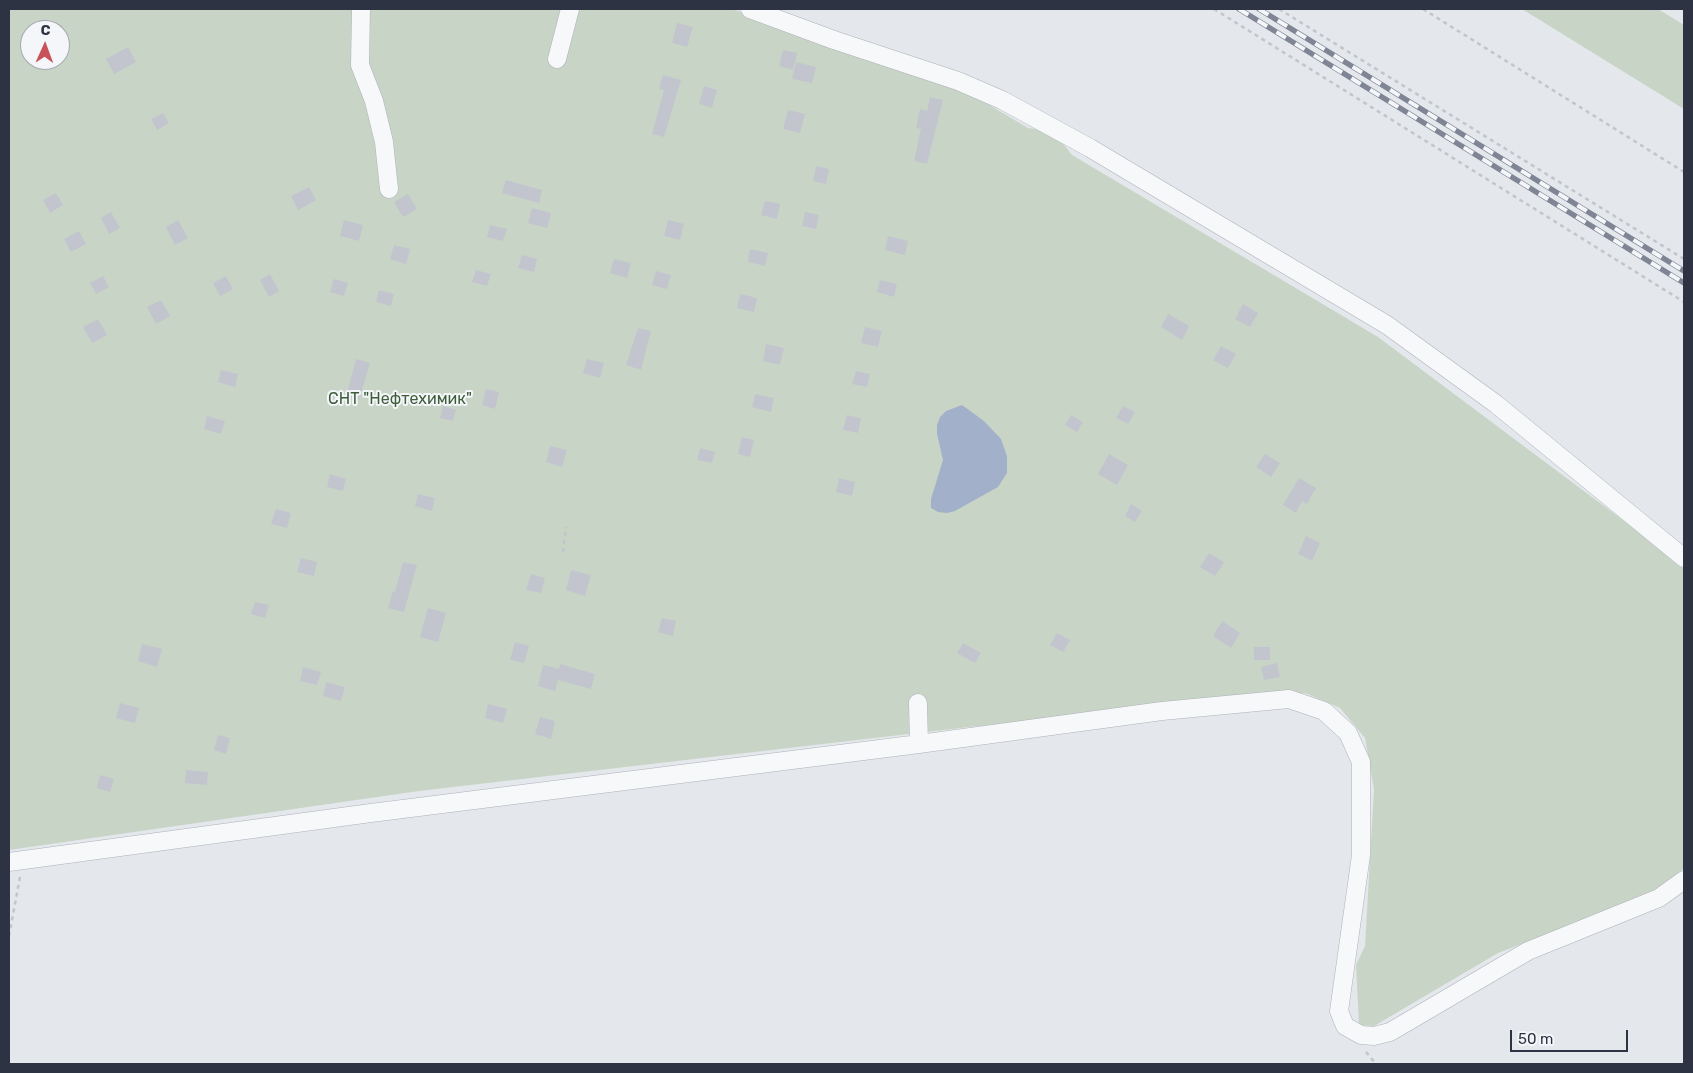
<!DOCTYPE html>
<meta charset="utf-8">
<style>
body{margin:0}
#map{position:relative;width:1693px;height:1073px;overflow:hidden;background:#e4e7eb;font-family:Rubik,sans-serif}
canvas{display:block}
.frame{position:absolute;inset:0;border:10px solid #2d3343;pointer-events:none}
.north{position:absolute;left:20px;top:20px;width:50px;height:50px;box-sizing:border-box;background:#f4f6f9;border:1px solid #a4a8b0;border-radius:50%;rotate:2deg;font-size:14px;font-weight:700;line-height:20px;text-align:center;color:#2d3343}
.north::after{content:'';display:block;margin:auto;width:18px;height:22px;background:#c85259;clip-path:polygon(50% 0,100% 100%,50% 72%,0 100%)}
.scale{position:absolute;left:1510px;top:1030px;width:118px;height:22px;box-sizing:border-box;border:2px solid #2d3343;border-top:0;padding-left:6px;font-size:15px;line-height:18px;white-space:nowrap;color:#2d3343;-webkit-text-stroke:4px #f4f6f9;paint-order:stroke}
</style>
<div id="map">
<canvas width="1693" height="1073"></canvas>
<div class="frame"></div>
<div class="north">С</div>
<div class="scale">50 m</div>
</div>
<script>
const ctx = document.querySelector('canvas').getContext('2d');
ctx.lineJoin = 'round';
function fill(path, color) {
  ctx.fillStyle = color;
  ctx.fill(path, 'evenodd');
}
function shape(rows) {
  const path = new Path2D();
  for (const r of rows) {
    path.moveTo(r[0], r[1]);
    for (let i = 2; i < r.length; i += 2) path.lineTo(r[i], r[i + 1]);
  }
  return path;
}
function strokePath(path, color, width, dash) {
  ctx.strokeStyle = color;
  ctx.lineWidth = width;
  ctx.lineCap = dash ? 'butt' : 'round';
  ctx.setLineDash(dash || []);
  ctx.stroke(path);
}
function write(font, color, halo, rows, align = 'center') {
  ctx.font = font + ' Rubik,sans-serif';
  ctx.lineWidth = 4;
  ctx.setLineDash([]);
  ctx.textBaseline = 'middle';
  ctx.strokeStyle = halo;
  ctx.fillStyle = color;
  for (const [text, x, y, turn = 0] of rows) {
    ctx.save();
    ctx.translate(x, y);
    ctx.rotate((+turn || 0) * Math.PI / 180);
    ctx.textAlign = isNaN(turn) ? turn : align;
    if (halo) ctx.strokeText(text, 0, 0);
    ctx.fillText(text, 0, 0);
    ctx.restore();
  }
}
const green = shape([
 [9,9,732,9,949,81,1028,128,1053,131,1072,155,1378,337,1684,566,1684,868,1656,893,1498,953,1374,1026,1359,1025,1356,965,1365,946,1374,789,1365,738,1340,708,1305,693,969,727,419,791,9,850],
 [30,30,60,30,60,60,30,60],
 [1522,9,1658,9,1684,25,1684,109]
]);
const water = shape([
 [962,405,984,421,1001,439,1007,456,1007,473,998,487,955,511,947,513,938,512,931,508,931,499,943,460,937,434,937,425,940,417,946,411]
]);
const building = shape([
 [677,23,693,27,687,47,672,43],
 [128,47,136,62,114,74,106,59],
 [783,50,797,53,793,70,779,66],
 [796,62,816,67,812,83,792,79],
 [663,75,681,80,664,137,652,134,664,90,659,89],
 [704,86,717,90,712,108,699,104],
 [930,97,943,100,927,164,914,161,921,129,916,128,920,109,927,111],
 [788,110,805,114,800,133,783,129],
 [163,113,169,123,157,130,151,119],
 [816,166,829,169,826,184,813,181],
 [506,180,542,190,539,203,502,193],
 [309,187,316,200,298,210,291,196],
 [56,193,63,205,50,213,43,200],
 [408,194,417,209,403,217,394,202],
 [765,201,780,204,777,219,761,215],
 [532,208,551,213,547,228,528,223],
 [111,212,120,228,109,234,101,218],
 [805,212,819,215,816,229,802,226],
 [178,220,188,238,175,245,166,227],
 [344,220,363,225,359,241,340,236],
 [668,220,684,224,680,240,664,236],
 [490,225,507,229,503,241,487,237],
 [79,231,86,244,71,252,64,239],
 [888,236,908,241,905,255,885,250],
 [394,245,410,249,406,264,390,259],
 [750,249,768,253,765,266,748,262],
 [522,255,537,259,534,272,518,268],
 [614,259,631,263,627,278,610,273],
 [476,270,491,274,487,286,472,282],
 [656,271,671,275,667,289,652,285],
 [270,274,279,291,269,297,260,280],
 [103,276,109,287,96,294,90,283],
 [226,276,233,289,220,296,213,283],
 [334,279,348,283,344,296,330,292],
 [880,280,897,284,894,297,877,292],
 [379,290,394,294,391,306,376,302],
 [740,294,757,298,754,312,737,308],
 [161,300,170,316,156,324,147,307],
 [1243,304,1258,313,1250,327,1235,319],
 [1168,314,1189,326,1182,340,1161,327],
 [98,319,107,335,92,343,83,327],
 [865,327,882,331,878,347,861,343],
 [638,328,651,331,641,370,626,365],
 [766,344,784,348,780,365,763,361],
 [1221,346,1236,354,1228,368,1213,360],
 [356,359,370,363,359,400,346,396],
 [587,359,604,363,600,378,583,373],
 [221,370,238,374,235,387,218,382],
 [856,371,870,374,867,387,852,384],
 [486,389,499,392,495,409,482,405],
 [755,394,774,398,771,412,752,407],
 [443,406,456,410,453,421,440,418],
 [1123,406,1135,412,1128,424,1116,418],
 [847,415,861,418,858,433,843,430],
 [1071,415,1083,422,1077,432,1065,425],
 [207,416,225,421,221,434,204,429],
 [742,437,754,440,750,457,738,454],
 [550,446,567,450,562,467,546,462],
 [700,448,715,452,712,463,697,460],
 [1109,454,1128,465,1117,485,1098,474],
 [1265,454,1280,463,1271,477,1256,467],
 [330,474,346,479,343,491,327,487],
 [839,478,855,482,852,496,836,492],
 [1299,478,1316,488,1307,504,1302,501,1296,513,1283,505],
 [418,494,435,498,432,511,415,506],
 [1131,504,1142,511,1135,522,1125,516],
 [276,509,291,513,287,528,271,524],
 [1306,536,1320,543,1312,561,1298,554],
 [1209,553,1224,562,1215,576,1200,567],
 [301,558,317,562,314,576,297,572],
 [403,562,417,565,404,612,388,608,393,591,395,592],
 [571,570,591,575,585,596,566,590],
 [531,574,545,578,541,593,526,590],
 [255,602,269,605,265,618,251,614],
 [428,608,446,613,438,642,420,637],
 [662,618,676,621,673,636,658,632],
 [1222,621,1240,633,1231,648,1213,636],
 [1057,633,1070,640,1063,652,1050,645],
 [515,642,529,646,524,663,510,660],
 [963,643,981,653,975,663,957,653],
 [142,644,162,649,157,667,138,661],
 [1254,647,1270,647,1270,660,1254,660],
 [1277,663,1280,677,1264,680,1261,667],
 [560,664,595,674,591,689,558,680,555,691,538,686,543,665,559,669],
 [303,667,321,672,317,685,300,681],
 [326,682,345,687,341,701,323,696],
 [120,703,139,708,135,723,116,718],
 [488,704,507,709,503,723,485,718],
 [540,717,555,721,551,739,535,734],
 [218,735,230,738,226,754,214,750],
 [186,770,208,772,207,785,185,783],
 [100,775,114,779,110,792,97,788]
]);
const path = shape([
 [1214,9,1684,302],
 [1279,9,1684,259],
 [1423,9,1684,172],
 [563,552,566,527],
 [9,936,20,877],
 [1366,1052,1376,1064]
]);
const minor = shape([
 [361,9,360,65,374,101,384,142,389,189],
 [750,9,834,40,958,81,1002,100,1090,148,1387,325,1496,404,1684,558],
 [557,59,570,9],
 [918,703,919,744],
 [9,862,371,813,919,744,1162,711,1289,699,1324,711,1348,733,1361,762,1361,855,1339,1011,1345,1026,1361,1035,1374,1036,1390,1032,1528,951,1659,898,1684,880]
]);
const rail = shape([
 [1239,9,1684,283],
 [1259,9,1684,271]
]);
const parkNames = [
 ["СНТ \"Нефтехимик\"",400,399]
];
fill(green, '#c8d5c6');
fill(water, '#a2b1c9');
fill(building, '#c2c5ce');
strokePath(minor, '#adb1b9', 19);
strokePath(path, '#c2c5ca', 2.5, [4, 4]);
strokePath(minor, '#f7f8fa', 18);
strokePath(rail, '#7f8594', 5.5);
strokePath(rail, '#f4f6f9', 4, [11]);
write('16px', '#3e5e3b', '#f4f6f9', parkNames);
</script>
